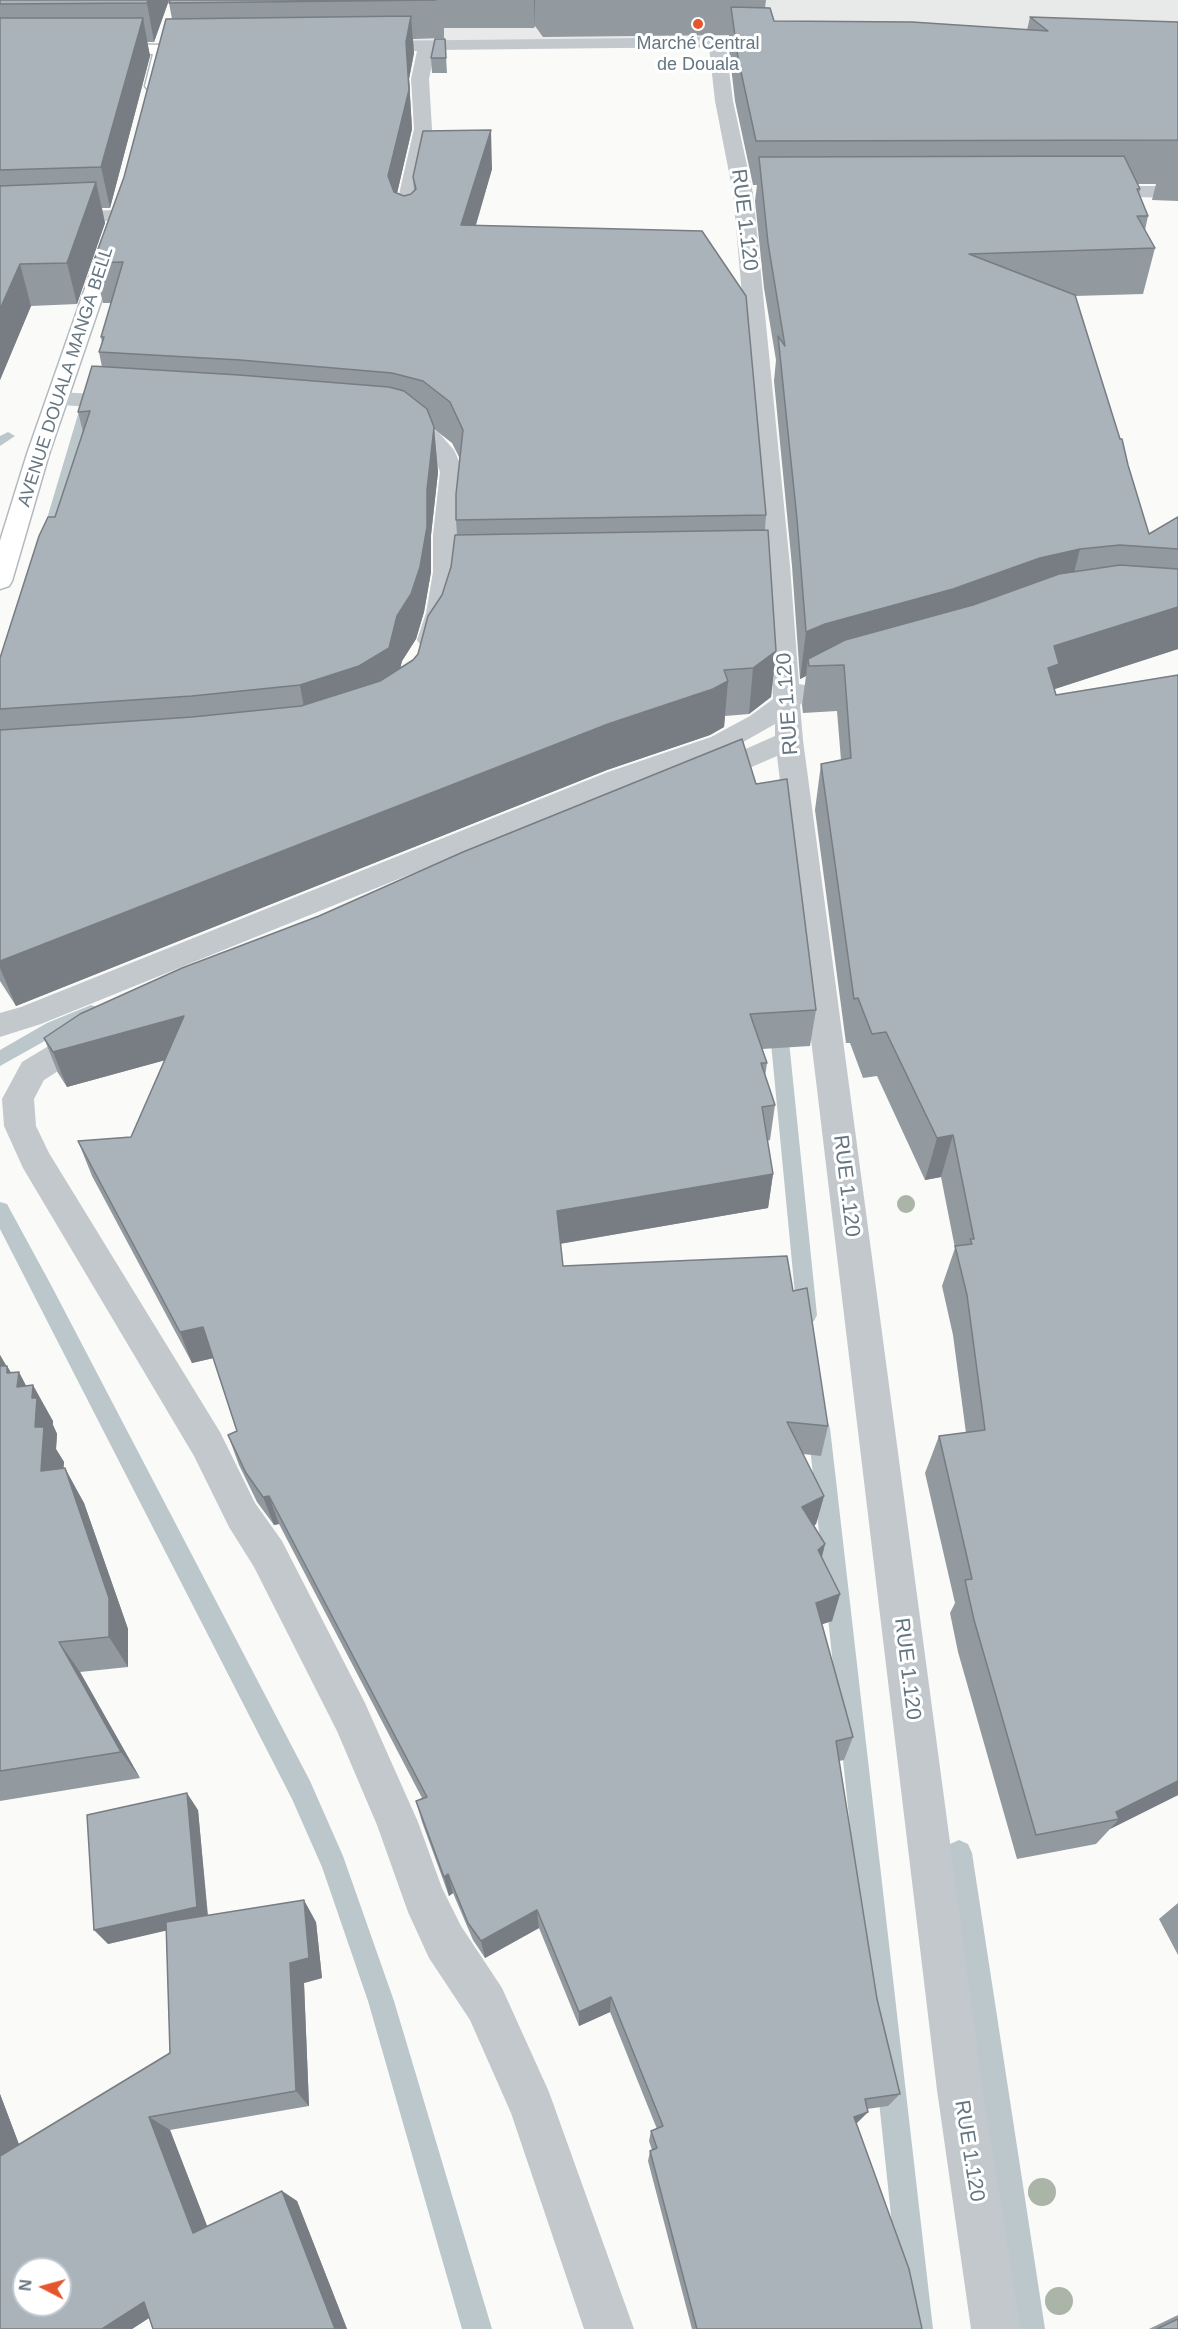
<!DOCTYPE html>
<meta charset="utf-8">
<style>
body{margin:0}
#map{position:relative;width:1178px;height:2329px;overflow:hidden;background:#fafaf8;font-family:Helvetica,sans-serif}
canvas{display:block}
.north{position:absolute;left:12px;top:2257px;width:60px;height:60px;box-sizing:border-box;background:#fff;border:2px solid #c1c8cd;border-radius:50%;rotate:276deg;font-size:16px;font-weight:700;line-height:24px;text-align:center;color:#657683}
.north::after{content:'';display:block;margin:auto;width:21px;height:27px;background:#e4572e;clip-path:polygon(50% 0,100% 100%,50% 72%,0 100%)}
</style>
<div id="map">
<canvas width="1178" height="2329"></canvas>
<div class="north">N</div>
</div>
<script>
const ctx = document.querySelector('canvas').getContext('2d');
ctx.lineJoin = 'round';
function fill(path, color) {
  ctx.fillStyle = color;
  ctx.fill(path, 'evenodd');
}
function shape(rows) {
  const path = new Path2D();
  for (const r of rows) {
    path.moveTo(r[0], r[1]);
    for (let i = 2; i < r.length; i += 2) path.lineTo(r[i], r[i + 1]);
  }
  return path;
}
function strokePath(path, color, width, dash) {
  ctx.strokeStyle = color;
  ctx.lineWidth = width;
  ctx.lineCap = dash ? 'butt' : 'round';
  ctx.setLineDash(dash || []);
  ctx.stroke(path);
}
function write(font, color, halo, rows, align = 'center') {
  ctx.font = font + ' Helvetica,sans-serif';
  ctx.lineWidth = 6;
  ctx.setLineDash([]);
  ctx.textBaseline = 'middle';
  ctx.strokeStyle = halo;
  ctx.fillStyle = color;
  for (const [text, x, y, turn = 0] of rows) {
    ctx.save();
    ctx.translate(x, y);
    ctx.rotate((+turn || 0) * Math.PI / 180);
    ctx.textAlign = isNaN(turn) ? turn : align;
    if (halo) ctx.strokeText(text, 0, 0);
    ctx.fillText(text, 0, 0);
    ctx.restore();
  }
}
const built = shape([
 [225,0,1178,0,1178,48,210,48]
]);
const stream = shape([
 [89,397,96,401,54,542,52,545,42,545,40,542,82,401,89,397],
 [8,432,15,436,0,446,0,436,8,432],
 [91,1005,97,1007,100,1012,97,1017,59,1033,0,1066,0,1050,47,1023,91,1005],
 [778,1015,784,1017,787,1022,817,1315,814,1321,807,1324,800,1321,797,1315,769,1022,772,1017,778,1015],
 [0,1202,7,1204,51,1285,310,1781,343,1856,394,2001,492,2329,462,2329,368,2001,322,1867,292,1799,0,1229,0,1202],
 [819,1418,827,1421,830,1428,933,2329,903,2329,808,1428,811,1421,819,1418],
 [959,1840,968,1844,972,1853,1045,2329,1015,2329,946,1853,950,1844,959,1840]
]);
const street = shape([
 [738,37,744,38,747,42,744,46,726,47,733,101,753,193,790,566,799,684,810,686,814,692,800,705,803,740,983,2090,1021,2329,971,2329,937,2090,777,756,708,786,698,784,694,777,698,770,775,736,775,724,731,749,628,786,41,1024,0,1037,0,1013,21,1007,608,772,711,737,750,716,773,699,766,566,733,193,715,101,709,47,435,50,429,79,432,129,414,216,417,227,414,231,407,233,400,231,394,216,414,129,411,79,417,51,370,51,364,50,361,46,364,42,370,41,738,37],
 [1096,186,1178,186,1178,198,1089,196,1086,192,1089,188,1096,186],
 [120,210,127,212,130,216,127,220,0,225,0,213,120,210],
 [58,392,128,396,136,398,139,403,136,408,128,410,50,404,47,399,50,394,58,392],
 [394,416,425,424,439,433,454,450,464,472,457,535,457,572,452,613,443,640,439,646,430,648,421,646,417,640,426,613,433,572,433,535,440,472,433,452,423,443,409,434,386,428,383,423,386,418,394,416],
 [91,1023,102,1027,107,1035,102,1043,44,1080,34,1099,36,1126,49,1153,220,1432,255,1503,282,1541,365,1703,418,1822,442,1888,461,1926,502,1988,549,2092,634,2329,584,2329,511,2113,470,2020,429,1958,408,1912,377,1825,337,1731,254,1567,229,1527,194,1456,23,1168,4,1126,2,1099,22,1062,80,1027,91,1023]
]);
const secondary = shape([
 [103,44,169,45,172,49,160,90,154,91,148,90,145,86,153,54,97,53,94,49,97,45,103,44],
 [112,234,119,236,122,240,49,454,12,581,9,586,0,589,0,541,27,454,102,240,105,236,112,234]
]);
const trees = [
 [906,1204,9],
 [1042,2192,14],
 [1059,2301,14]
];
const wall = shape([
 [0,0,169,0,154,42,147,42,150,56,110,208,102,208,105,223,77,304,31,306,0,380],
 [170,0,766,0,765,8,774,21,1027,30,1030,17,1178,22,1178,201,1152,200,1156,184,1137,184,1140,189,1139,194,1148,216,1145,230,1155,248,1143,294,1075,296,1149,534,1178,517,1178,649,1054,689,1178,1795,1110,1829,1096,1844,1017,1859,958,1652,950,1613,955,1603,925,1473,939,1436,966,1433,953,1335,942,1286,955,1248,941,1177,925,1180,877,1076,863,1078,850,1043,846,1043,815,810,821,764,841,760,837,711,803,713,802,705,806,676,800,679,792,566,774,381,776,360,764,288,755,201,757,185,753,185,735,101,729,49,729,35,543,37,535,26,534,28,444,28,444,38,413,39,414,53,409,79,412,129,397,193,404,196,411,194,414,190,413,177,492,169,476,225,766,515,765,530,776,651,771,697,749,714,725,716,724,727,710,735,607,770,16,1006,0,981,0,658,55,517,83,432,78,412,102,367,99,352,102,343,101,337,111,303,103,303,93,263,124,177,172,19,169,3],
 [434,429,452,443,460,459,456,520,457,535,451,567,442,595,418,654,413,660,400,668,402,661,416,639,424,612,431,572,431,535,438,472],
 [445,39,447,73,432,73,431,58],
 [816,1010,810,1046,762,1049,767,1063,765,1077,775,1105,770,1140,767,1141,773,1174,768,1208,560,1244,563,1266,793,1291,828,1426,821,1456,803,1454,824,1496,816,1524,814,1526,825,1544,822,1557,840,1594,832,1621,822,1624,853,1737,844,1760,839,1761,877,1999,900,2094,888,2106,867,2109,868,2112,856,2123,922,2329,692,2329,648,2161,650,2151,652,2150,649,2141,651,2131,657,2129,610,2012,579,2026,539,1928,485,1958,473,1940,453,1893,449,1896,422,1822,416,1801,422,1798,279,1524,274,1525,257,1502,239,1465,228,1435,237,1431,213,1358,192,1363,92,1176,78,1141,131,1137,165,1060,67,1087,58,1073,44,1038],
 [0,1355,11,1373,26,1386,53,1421,53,1425,57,1434,56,1449,64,1462,63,1468,84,1503,128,1629,128,1667,80,1672,140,1778,0,1801],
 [198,1810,208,1915,316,1922,322,1978,304,1983,309,2106,170,2130,207,2227,282,2191,297,2201,347,2329,153,2329,149,2318,132,2329,0,2329,0,2094,19,2145,170,2053,166,1930,108,1944],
 [1178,1903,1178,1955,1159,1919],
 [1178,2315,1178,2329,1149,2329]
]);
const shadedWall = shape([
 [148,0,169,0,154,42,147,3],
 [534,0,535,0,534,28],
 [411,16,414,53,409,79,412,129,392,215,388,176,406,42],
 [143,18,150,56,110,208,101,167],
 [491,130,492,169,464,265,461,225],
 [96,182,105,223,77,304,67,263],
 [20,264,31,306,0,380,0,309],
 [434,427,438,472,431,535,431,572,424,612,416,639,402,661,394,694,308,730,300,685,427,490],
 [1080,549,1068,596,819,666,825,624,1040,558],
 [1178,607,1178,649,1052,690,1036,715,1054,646],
 [825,624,819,666,808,659,806,676,800,679,806,632],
 [776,651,771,697,749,714,753,668],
 [728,681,724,727,710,735,607,770,16,1006,0,968,0,961,608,724],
 [184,1016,195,1052,67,1087,53,1052],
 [953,1135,941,1177,925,1180,937,1138],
 [773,1174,768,1208,558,1244,557,1211],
 [203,1327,214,1358,192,1363,180,1332],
 [0,1355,7,1368,7,1366,18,1384,19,1372,32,1397,33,1385,53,1421,53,1425,57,1434,56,1449,64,1462,61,1505,41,1471,0,1383],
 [65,1468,84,1503,128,1629,128,1667,109,1637],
 [269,1496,279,1524,274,1525,263,1497],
 [824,1496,816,1524,795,1535,802,1507],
 [825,1544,818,1572,818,1550],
 [840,1594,832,1621,808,1629,816,1603],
 [59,1642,80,1672,140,1778,121,1752],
 [1178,1781,1178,1795,1110,1829,1119,1819,1116,1812],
 [187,1793,198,1810,208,1921,108,1944,94,1930],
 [448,1874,453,1893,449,1896,444,1877],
 [304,1900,316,1922,322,1978,304,1983,309,2106,296,2091,290,1963],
 [537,1910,539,1928,485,1958,481,1941],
 [611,1997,610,2012,579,2026,579,2012],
 [0,2094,28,2168,0,2156],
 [868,2112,857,2123,844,2128,854,2117],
 [149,2117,170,2130,213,2241,193,2233],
 [282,2191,297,2201,347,2329,335,2329],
 [144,2302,166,2307,132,2329,102,2329]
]);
const building = shape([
 [0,0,148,0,147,3,0,4,0,0],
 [170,0,436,0,169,3,170,0],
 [731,7,770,8,774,21,912,22,1048,31,1030,17,1178,22,1178,140,756,141,738,58,731,7],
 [411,16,406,42,409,90,388,176,394,192,404,196,411,194,416,189,413,177,423,131,491,130,461,225,702,231,746,296,766,515,456,520,456,494,463,430,450,402,423,381,392,373,240,360,99,352,104,337,101,337,123,262,93,263,124,177,166,19,411,16],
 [0,18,143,18,101,167,0,170,0,18],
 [435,39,445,39,446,58,431,58,435,39],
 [1124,156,1140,189,1137,189,1148,216,1137,216,1155,248,969,254,1075,295,1120,439,1122,439,1128,465,1149,534,1178,517,1178,549,1120,545,1080,549,1040,558,953,589,825,624,806,632,797,519,778,336,785,346,768,243,759,157,1124,156],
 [96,182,67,263,20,264,0,309,0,186,96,182],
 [92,366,239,375,389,387,404,391,427,409,434,427,427,490,427,527,420,567,411,594,397,616,389,648,359,666,300,685,192,696,0,709,0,658,39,536,48,517,55,517,90,411,78,412,92,366],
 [768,530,776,651,753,668,724,670,728,681,713,689,608,724,0,961,0,730,192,717,301,706,380,681,413,660,418,654,428,616,442,595,451,567,455,535,768,530],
 [1120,565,1178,569,1178,607,1054,646,1059,664,1048,668,1056,695,1178,675,1178,1781,1116,1812,1119,1819,1036,1835,974,1620,965,1580,972,1579,939,1436,985,1430,967,1295,955,1246,972,1244,970,1239,974,1239,953,1135,937,1138,886,1032,872,1034,858,998,854,999,821,764,851,758,844,665,809,666,808,659,845,640,973,605,1059,574,1120,565],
 [742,739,756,784,787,779,816,1010,750,1014,767,1063,761,1063,775,1105,762,1107,773,1174,557,1211,563,1266,787,1256,793,1291,807,1288,828,1426,787,1422,824,1496,802,1507,825,1544,818,1550,840,1594,816,1603,853,1737,836,1741,877,1999,900,2094,865,2099,868,2112,854,2117,909,2269,922,2329,697,2329,650,2151,657,2148,651,2131,663,2126,611,1997,579,2012,537,1910,481,1941,468,1923,448,1874,444,1877,416,1801,427,1797,269,1496,263,1497,246,1473,228,1435,237,1431,203,1327,180,1332,78,1141,131,1137,184,1016,53,1052,44,1038,80,1014,182,968,319,916,463,852,742,739],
 [0,1366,7,1366,7,1373,19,1372,17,1387,33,1385,32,1398,37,1398,35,1427,44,1427,41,1471,65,1468,109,1598,109,1637,59,1642,121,1752,0,1771,0,1366],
 [187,1793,197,1907,94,1930,87,1815,187,1793],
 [304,1900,309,1958,290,1963,296,2091,149,2117,193,2233,282,2191,335,2329,153,2329,144,2302,102,2329,0,2329,0,2156,170,2053,166,1922,304,1900],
 [24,2269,60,2269,60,2305,24,2305,24,2269],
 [1178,2319,1178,2329,1157,2329,1178,2319]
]);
const markers = [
 [698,24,6,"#e4572e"]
];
const farPoinames = [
 ["Marché Central",698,44],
 ["de Douala",698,65]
];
const farStreetnames = [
 ["AVENUE DOUALA MANGA BELL",66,377,-72]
];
const streetNames = [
 ["RUE 1.120",744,220,83],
 ["RUE 1.120",788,704,-94],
 ["RUE 1.120",846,1186,83],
 ["RUE 1.120",907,1669,83],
 ["RUE 1.120",969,2151,81]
];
fill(built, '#e8e9e9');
fill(stream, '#bbc7cb');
strokePath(secondary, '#b3babf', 3);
fill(street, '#c3c8cc');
fill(secondary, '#fff');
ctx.fillStyle = '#aab4a7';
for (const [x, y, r] of trees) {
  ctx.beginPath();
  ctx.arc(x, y, r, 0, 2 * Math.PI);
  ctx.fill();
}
fill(wall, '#929a9f');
fill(shadedWall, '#777d82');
fill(building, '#aab3b9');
strokePath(building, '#777d82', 1.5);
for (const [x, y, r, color] of markers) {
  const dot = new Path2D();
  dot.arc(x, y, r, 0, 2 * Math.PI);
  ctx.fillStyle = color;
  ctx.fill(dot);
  strokePath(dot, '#fff', 2);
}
write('18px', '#657683', '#fff', farPoinames);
write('18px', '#657683', '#fff', farStreetnames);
write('21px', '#657683', '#fff', streetNames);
</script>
